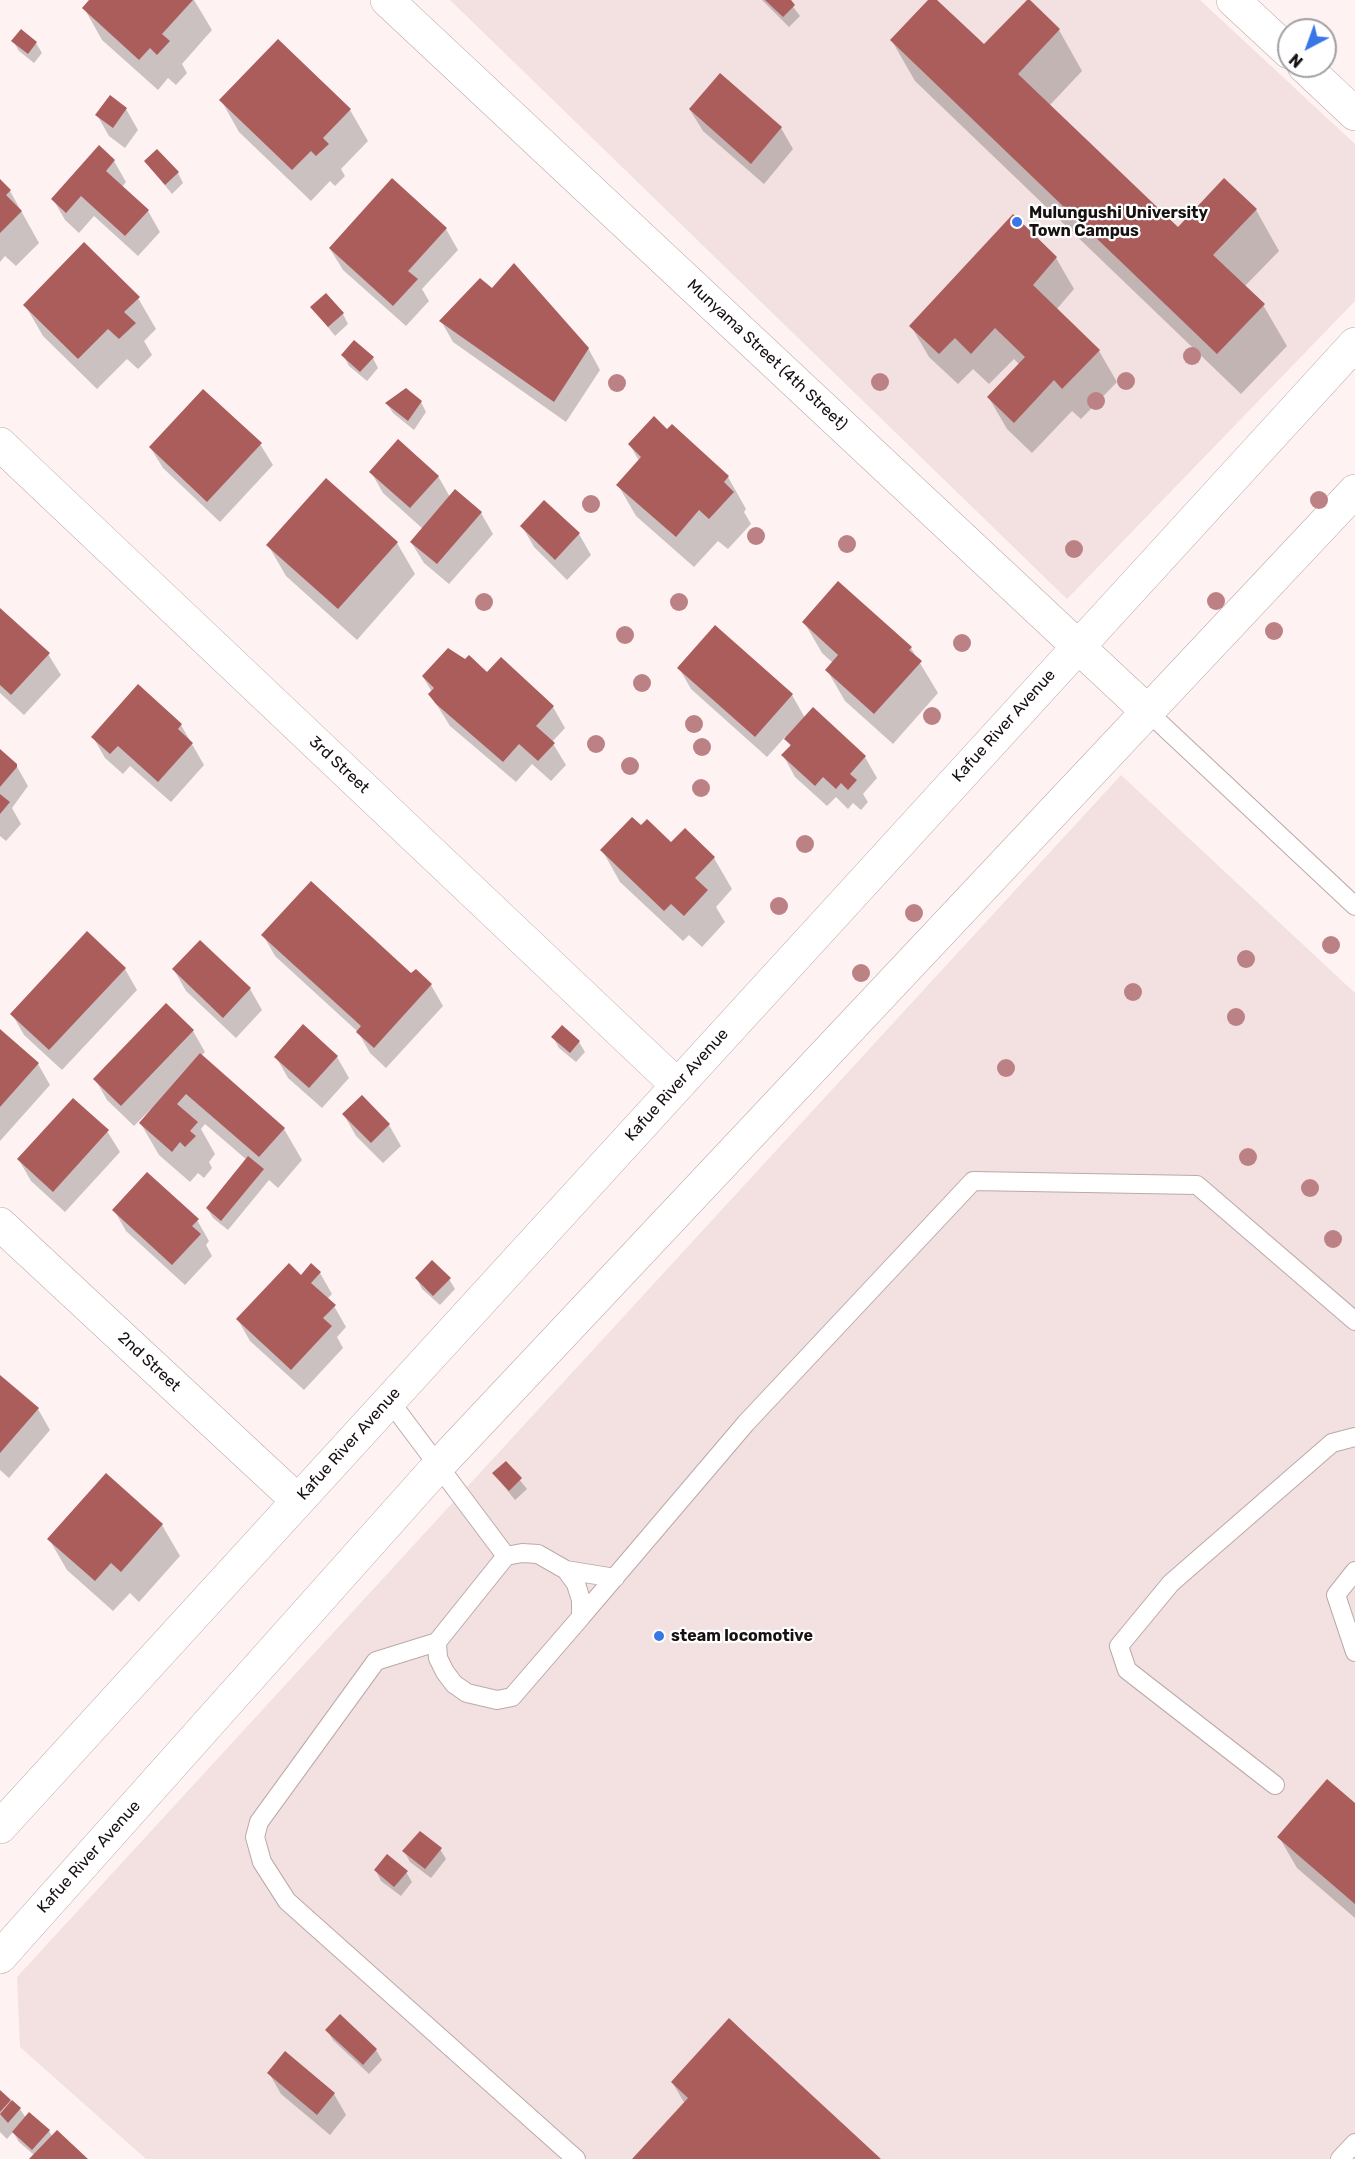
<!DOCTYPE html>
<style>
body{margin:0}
#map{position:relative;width:1355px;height:2159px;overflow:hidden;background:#fff2f2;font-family:Rubik,sans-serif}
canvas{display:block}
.north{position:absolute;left:1277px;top:18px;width:60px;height:60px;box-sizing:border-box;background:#fff;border:2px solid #a3a0a0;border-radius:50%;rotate:221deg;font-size:16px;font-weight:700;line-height:24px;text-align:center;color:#181111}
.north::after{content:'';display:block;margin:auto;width:21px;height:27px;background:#3977e6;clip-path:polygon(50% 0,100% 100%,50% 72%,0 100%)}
</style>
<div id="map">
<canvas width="1355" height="2159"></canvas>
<div class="north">N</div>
</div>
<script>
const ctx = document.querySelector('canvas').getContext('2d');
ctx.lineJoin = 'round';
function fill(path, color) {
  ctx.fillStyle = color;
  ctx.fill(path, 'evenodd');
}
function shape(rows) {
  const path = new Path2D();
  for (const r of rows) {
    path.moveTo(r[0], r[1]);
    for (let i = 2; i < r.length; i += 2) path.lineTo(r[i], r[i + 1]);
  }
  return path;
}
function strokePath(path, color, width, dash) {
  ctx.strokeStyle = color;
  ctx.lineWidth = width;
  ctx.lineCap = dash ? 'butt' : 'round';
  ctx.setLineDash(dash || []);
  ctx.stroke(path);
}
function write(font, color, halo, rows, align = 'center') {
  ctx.font = font + ' Rubik,sans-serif';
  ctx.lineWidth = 4.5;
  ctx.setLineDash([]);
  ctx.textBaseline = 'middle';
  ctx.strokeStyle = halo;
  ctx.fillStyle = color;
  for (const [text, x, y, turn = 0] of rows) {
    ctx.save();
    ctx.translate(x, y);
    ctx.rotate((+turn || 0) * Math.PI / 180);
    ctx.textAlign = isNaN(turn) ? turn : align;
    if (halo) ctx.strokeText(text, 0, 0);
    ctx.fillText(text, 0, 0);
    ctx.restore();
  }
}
const built = shape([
 [450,0,1200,0,1355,144,1355,301,1067,599],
 [1121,775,1355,993,1355,2159,146,2159,20,2047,17,1977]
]);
const shadow = shape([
 [91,0,194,0,212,30,182,64,187,73,176,85,168,78,158,90,102,40,84,8],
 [762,0,788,0,800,16,789,27],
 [930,0,935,0,984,46,1059,30,1082,71,1049,106,1178,229,1256,210,1279,251,1244,287,1263,305,1287,346,1241,394,915,81,892,41],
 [13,41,36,43,42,53,34,63,19,51],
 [720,75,781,128,793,149,764,184,703,131,690,110],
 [221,100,350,110,368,141,341,169,345,176,335,186,330,181,311,201,239,132],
 [126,109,138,130,125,148,109,136,97,115],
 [99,148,114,161,126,182,122,187,148,211,160,232,138,256,94,216,79,233,65,220,53,199],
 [146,162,178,173,183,183,172,194],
 [0,182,10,191,39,243,16,266,5,256,0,262],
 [446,229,458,250,422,289,429,301,406,326,343,270,330,249],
 [1056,258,1074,289,1056,310,1099,351,1117,382,1081,419,1072,411,1032,453,1007,429,989,398,1020,365,1014,359,989,384,973,369,958,384,929,357,911,326],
 [492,290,588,348,600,370,566,422,453,342,441,321],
 [138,298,156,329,144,341,152,355,138,369,127,359,97,389,43,336,25,305],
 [312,307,343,314,348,324,335,336],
 [343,355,373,358,378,368,367,381,349,366],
 [421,402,426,412,414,430,393,413,387,404],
 [672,426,728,477,746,509,744,512,751,524,728,549,718,541,694,567,636,516,618,485,639,461,630,445,667,431],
 [260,444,273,465,220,522,163,468,150,447],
 [371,472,438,476,450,497,481,513,493,534,449,584,424,563,411,542,423,529,383,493],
 [522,526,579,534,591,555,567,580,534,547],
 [397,543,415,574,357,640,286,576,268,545],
 [0,610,48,654,61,675,24,715,0,693],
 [804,622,911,648,938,693,893,744,845,701,827,670,833,663,822,653],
 [679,668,792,695,805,718,813,710,865,757,877,778,863,794,868,802,861,810,853,803,848,809,836,797,827,806,795,777,783,755,791,747,785,737,767,757,691,689],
 [487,674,553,707,565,728,552,742,566,765,551,781,532,764,516,782,450,726,430,694,432,692,423,677],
 [181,725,204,765,171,802,130,766,123,774,105,758,93,737],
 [0,751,16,765,28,786,12,808,21,824,6,841,0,836],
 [641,827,671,844,714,858,732,889,716,907,725,922,702,947,689,935,683,941,620,882,602,850],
 [263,935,411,975,431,985,443,1006,386,1068,370,1053,358,1032,275,956],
 [125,969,137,990,62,1070,24,1035,12,1014],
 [174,970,250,989,262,1010,236,1038,186,991],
 [0,1031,38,1064,50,1085,0,1141],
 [193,1031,205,1052,201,1056,284,1129,302,1160,278,1188,269,1180,228,1230,213,1218,207,1208,247,1160,205,1124,201,1129,215,1154,209,1162,212,1168,204,1178,198,1173,190,1182,159,1155,141,1124,151,1111,150,1110,134,1126,107,1100,95,1079],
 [553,1037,579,1042,585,1052,576,1062,559,1048],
 [276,1057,337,1057,349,1078,322,1108,288,1078],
 [362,1097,389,1125,401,1146,383,1163,356,1136,344,1115],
 [107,1131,120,1152,65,1212,31,1181,19,1160],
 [114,1210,197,1220,209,1241,206,1245,212,1256,185,1285,126,1231],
 [320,1273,332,1294,327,1299,334,1306,346,1327,337,1337,343,1348,304,1390,250,1341,238,1320,301,1277],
 [417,1279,449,1279,455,1289,440,1305,422,1289],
 [0,1377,38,1409,50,1430,9,1478,0,1470],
 [506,1463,527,1489,515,1500,494,1474],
 [162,1525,180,1556,139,1602,130,1593,113,1611,67,1570,49,1539],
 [1355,1805,1355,1918,1297,1868,1279,1837],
 [440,1849,446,1859,431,1878,410,1862,404,1851],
 [376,1871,406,1872,412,1882,401,1896,381,1881],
 [327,2030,376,2050,382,2060,369,2074,333,2040],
 [286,2053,334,2094,346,2115,330,2135,281,2094,269,2073],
 [672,2082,879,2159,634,2159,685,2104],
 [0,2092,20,2109,26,2118,49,2131,52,2136,86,2159,31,2159,34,2155,19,2142,13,2132,7,2139,0,2132]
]);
const building = shape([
 [89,0,193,0,162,34,170,41,157,55,150,48,139,60,82,8],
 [765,0,791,0,795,5,783,17],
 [928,0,937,0,984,44,1027,0,1030,0,1060,29,1018,74,1178,227,1224,178,1257,209,1213,255,1265,304,1217,354,890,40],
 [21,29,37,42,28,54,11,41],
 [278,39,351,109,323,138,329,144,316,156,311,151,292,170,219,100],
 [720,73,782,127,751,164,689,109],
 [110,95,127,108,113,128,95,115],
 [99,145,115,160,106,171,149,210,125,236,81,196,66,213,51,199],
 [157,149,179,172,165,185,144,161],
 [392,178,447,228,408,271,418,279,393,306,329,248],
 [0,179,11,190,6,195,22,211,0,233],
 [1013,214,1057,257,1033,285,1100,350,1062,389,1054,380,1014,423,987,397,1025,357,995,328,971,354,955,338,939,354,909,326],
 [84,242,140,297,124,312,136,323,119,339,108,329,78,359,23,305],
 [514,263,589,348,554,402,439,321,480,278,492,288],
 [326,293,344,313,328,327,310,307],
 [354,340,374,357,360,372,341,355],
 [406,388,422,401,408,421,385,403],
 [203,389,262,443,207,502,149,447],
 [654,416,667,429,672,424,729,476,724,482,734,492,709,519,699,510,676,537,616,485,641,457,628,444],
 [398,439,439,476,410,508,369,472],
 [326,478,398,542,338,609,266,545],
 [455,489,482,512,437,564,410,542],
 [544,500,580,533,555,560,520,526],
 [838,581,912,647,909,650,922,661,874,714,825,670,838,655,802,622],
 [0,608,50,653,11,695,0,685],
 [715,625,793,694,755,737,677,668],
 [448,648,465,659,469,655,487,672,501,657,554,706,536,726,555,743,538,761,519,744,503,762,436,704,428,694,434,688,422,676],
 [138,684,182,724,178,729,193,743,158,782,118,746,110,754,91,737],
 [813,707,866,756,850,774,857,780,848,790,841,783,836,789,823,777,815,786,781,755,791,745,784,739],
 [0,749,17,764,17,767,0,787],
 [0,794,10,802,0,814],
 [632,817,641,825,647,819,671,842,685,828,715,857,695,878,708,890,684,916,671,904,664,911,600,850],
 [311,881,411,973,416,969,432,984,374,1048,356,1032,361,1026,261,935],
 [87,931,126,968,49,1050,10,1014],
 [200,940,251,988,223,1018,172,969],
 [166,1003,194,1030,121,1106,93,1079],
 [303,1024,338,1056,309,1088,274,1057],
 [562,1025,580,1041,570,1053,551,1037],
 [0,1029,39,1063,0,1107],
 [200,1053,285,1128,259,1157,186,1094,177,1104,198,1122,190,1131,196,1136,185,1147,180,1142,172,1152,139,1123],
 [362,1095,390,1124,371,1143,342,1114],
 [73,1098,109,1130,53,1192,17,1159],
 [248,1156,264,1169,221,1221,206,1208],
 [147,1172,199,1219,192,1226,201,1234,172,1265,112,1210],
 [432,1260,451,1278,433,1296,415,1278],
 [289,1263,301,1275,311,1263,321,1272,311,1283,336,1305,323,1318,332,1326,291,1370,236,1319],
 [0,1375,39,1408,0,1453],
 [506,1461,522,1478,509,1491,492,1473],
 [106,1473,163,1524,121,1572,111,1563,95,1581,47,1539],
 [1327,1779,1355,1803,1355,1904,1277,1837],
 [420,1831,442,1848,425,1869,402,1851],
 [387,1854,408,1871,394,1887,374,1870],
 [340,2014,377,2049,363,2065,325,2030],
 [729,2018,749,2037,881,2159,632,2159,688,2098,671,2082],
 [285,2051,335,2093,317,2115,267,2073],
 [0,2090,11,2100,0,2112],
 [12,2100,21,2108,8,2123,0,2114],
 [29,2112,50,2130,32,2150,12,2132],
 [57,2130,88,2159,29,2159]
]);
const lane = shape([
 [1147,711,1355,906],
 [389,1400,506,1556],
 [566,1570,615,1578],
 [1355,1571,1336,1595,1355,1652],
 [581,1617,746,1423,973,1181,1197,1185,1355,1321],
 [437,1642,438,1658,445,1672,454,1684,467,1693,497,1700,512,1697,581,1617,581,1600,576,1584,566,1570,538,1554,522,1553,506,1556,437,1642,376,1661,259,1822,255,1837,262,1862,287,1901,576,2159],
 [1275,1785,1127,1670,1119,1646,1171,1583,1332,1443,1355,1437],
 [1340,2159,1355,2143]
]);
const street = shape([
 [387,0,1147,711],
 [1233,0,1289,52],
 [1304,66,1355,114],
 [0,444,677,1085],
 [0,1224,298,1501],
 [0,1827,1355,344],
 [0,1957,439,1465,1355,491]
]);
const trees = [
 [1192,356],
 [1126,381],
 [880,382],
 [617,383],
 [1096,401],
 [1319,500],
 [591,504],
 [756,536],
 [847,544],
 [1074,549],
 [1216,601],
 [484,602],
 [679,602],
 [1274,631],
 [625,635],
 [962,643],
 [642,683],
 [932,716],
 [694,724],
 [596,744],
 [702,747],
 [630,766],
 [701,788],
 [805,844],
 [779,906],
 [914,913],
 [1331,945],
 [1246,959],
 [861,973],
 [1133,992],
 [1236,1017],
 [1006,1068],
 [1248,1157],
 [1310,1188],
 [1333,1239]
];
const markers = [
 [1017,222,6,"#3977e6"],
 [659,1636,6,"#3977e6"]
];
const poiNames = [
 ["Mulungushi University",1029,213],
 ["Town Campus",1029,231],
 ["steam locomotive",671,1636]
];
const streetNames = [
 ["Munyama Street (4th Street)",767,355,43],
 ["Kafue River Avenue",1004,726,-48],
 ["3rd Street",339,765,43],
 ["Kafue River Avenue",677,1085,-48],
 ["2nd Street",149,1362,43],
 ["Kafue River Avenue",349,1444,-48],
 ["Kafue River Avenue",89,1857,-48]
];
fill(built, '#f2e1e0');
fill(shadow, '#0003');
fill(building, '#ab5d5c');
strokePath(lane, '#bca9a8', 20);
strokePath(street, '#bca9a8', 34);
strokePath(lane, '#fff', 18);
strokePath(street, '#fff', 33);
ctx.fillStyle = '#bc8185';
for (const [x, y] of trees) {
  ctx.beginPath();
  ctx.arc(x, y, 9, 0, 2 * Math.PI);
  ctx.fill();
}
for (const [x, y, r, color] of markers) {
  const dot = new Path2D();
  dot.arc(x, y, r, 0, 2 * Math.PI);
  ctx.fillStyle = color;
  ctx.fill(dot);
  strokePath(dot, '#fff', 2);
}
write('bold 16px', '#181111', '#fff', poiNames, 'left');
write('16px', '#181111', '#fff', streetNames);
</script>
